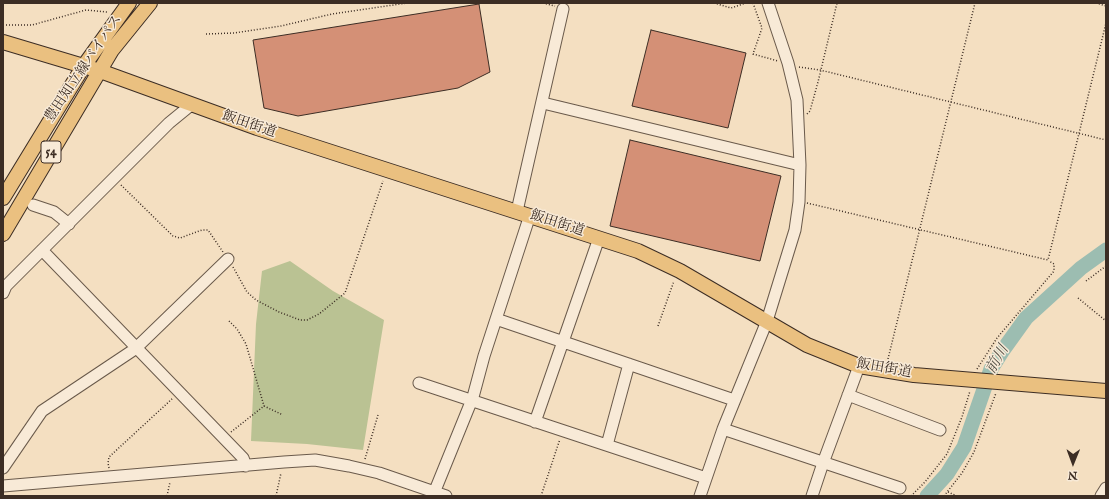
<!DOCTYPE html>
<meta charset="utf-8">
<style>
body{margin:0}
#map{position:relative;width:1109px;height:499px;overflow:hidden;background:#f4dfc1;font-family:"IM FELL English",serif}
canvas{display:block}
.frame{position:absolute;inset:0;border:4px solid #3c2d24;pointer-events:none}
.north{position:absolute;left:1053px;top:443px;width:40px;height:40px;-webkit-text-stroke:3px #f8ead7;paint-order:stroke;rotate:181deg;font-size:11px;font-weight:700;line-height:16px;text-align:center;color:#3c2d24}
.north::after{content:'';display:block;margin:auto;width:14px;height:18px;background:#3c2d24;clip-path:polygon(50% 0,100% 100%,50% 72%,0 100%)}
</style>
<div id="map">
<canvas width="1109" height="499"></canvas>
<div class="frame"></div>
<div class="north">N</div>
</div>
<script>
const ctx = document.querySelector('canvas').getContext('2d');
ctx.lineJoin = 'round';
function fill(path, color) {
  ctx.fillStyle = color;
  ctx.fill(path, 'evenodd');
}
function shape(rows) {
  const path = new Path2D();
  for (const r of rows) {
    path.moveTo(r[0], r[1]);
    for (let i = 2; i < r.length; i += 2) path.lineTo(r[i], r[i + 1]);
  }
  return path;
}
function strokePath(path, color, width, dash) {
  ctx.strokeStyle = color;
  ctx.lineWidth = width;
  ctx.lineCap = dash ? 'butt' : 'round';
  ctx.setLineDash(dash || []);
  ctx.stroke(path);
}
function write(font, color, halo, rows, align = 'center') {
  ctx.font = font + ' "IM FELL English","Noto Serif JP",serif';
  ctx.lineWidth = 3;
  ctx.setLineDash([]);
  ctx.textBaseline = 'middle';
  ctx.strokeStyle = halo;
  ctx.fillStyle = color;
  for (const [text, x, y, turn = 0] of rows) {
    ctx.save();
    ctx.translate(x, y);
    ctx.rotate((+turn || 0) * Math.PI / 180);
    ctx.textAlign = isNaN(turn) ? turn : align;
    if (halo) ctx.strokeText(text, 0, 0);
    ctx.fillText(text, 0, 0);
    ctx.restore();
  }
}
const green = shape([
 [290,261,333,291,384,320,363,450,307,444,251,441,256,324,262,271]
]);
const river = shape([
 [927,496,947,474,964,447,991,369,1003,350,1026,318,1081,268,1106,250]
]);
const building = shape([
 [479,4,490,72,458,88,298,116,264,108,253,40,479,4],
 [651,30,746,53,728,128,632,106,651,30],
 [630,140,781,176,760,261,610,226,630,140]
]);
const path = shape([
 [543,3,555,6],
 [714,3,731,8,746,3],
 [753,3,762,28,753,54,778,61],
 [1096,3,1106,6],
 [3,25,32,25,86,10,107,12],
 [206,34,234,33,281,26,332,14,407,3],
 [799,67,820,70,1106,140],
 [807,114,810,111,818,82,837,3],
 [121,185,173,236,180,238,202,230,208,230,223,252],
 [807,203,1048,260,1106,23],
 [233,267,247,292,256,300,279,312,300,320,307,320,319,314,345,293,383,181],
 [1086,281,1106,266],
 [1078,298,1106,321],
 [229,321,237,329,246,344,264,406],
 [658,326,674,281],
 [888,359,975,3],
 [977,369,997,338,1054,271,1054,264,1049,261],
 [231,432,264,406,283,415],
 [365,459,378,415],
 [109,468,108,463,109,457,173,398],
 [948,492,957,496],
 [167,496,170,482],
 [276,496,281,473],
 [541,496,560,439],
 [911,496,925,482,947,454,962,417,970,391],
 [944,496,962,473,974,452,996,393]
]);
const minor = shape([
 [543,103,800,165],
 [33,205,54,212,69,224],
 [517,211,563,9],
 [42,250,243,458,246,466],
 [3,293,6,286,169,123,191,105],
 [496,319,734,400],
 [419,383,706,478],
 [848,395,940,430],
 [535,422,599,238],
 [723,429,900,488],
 [607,445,629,364],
 [3,468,42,411,135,349,228,259],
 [3,486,284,462,315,460,349,466,379,473,446,496],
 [434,493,473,397,484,356,530,215],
 [700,496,723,429,767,321,795,230,799,202,800,165,797,100,788,63,768,3],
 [812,496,823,463,859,366],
 [1101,496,1106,488]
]);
const major = shape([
 [3,42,100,71,257,128,638,251,680,271,807,345,859,366,914,375,1106,391],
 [3,198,83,67,129,3],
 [3,234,112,50,150,3]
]);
const shields = [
 [51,152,20]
];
const shieldNames = [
 ["54",51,152]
];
const streetNames = [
 ["豊田知立線バイパス",84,69,-56],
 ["飯田街道",249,125,19],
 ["飯田街道",557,224,18],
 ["飯田街道",884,369,10]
];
const waterNames = [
 ["前川",998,360,-60]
];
fill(green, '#bac293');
strokePath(river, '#9cbdb1', 15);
fill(building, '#d49076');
strokePath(building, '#3c2d24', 1);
strokePath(minor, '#6a5a4b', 13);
strokePath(major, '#3c2d24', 16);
strokePath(path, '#3c2d24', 1.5, [1, 2]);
strokePath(minor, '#f8ead7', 11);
strokePath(major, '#eac080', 14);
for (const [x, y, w] of shields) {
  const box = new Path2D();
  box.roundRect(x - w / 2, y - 11, w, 22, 3);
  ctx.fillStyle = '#f8ead7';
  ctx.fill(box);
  strokePath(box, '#3c2d24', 1);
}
write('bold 13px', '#3c2d24', null, shieldNames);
write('14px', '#3c2d24', '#f8ead7', streetNames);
write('italic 15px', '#545147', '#f8ead7', waterNames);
</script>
